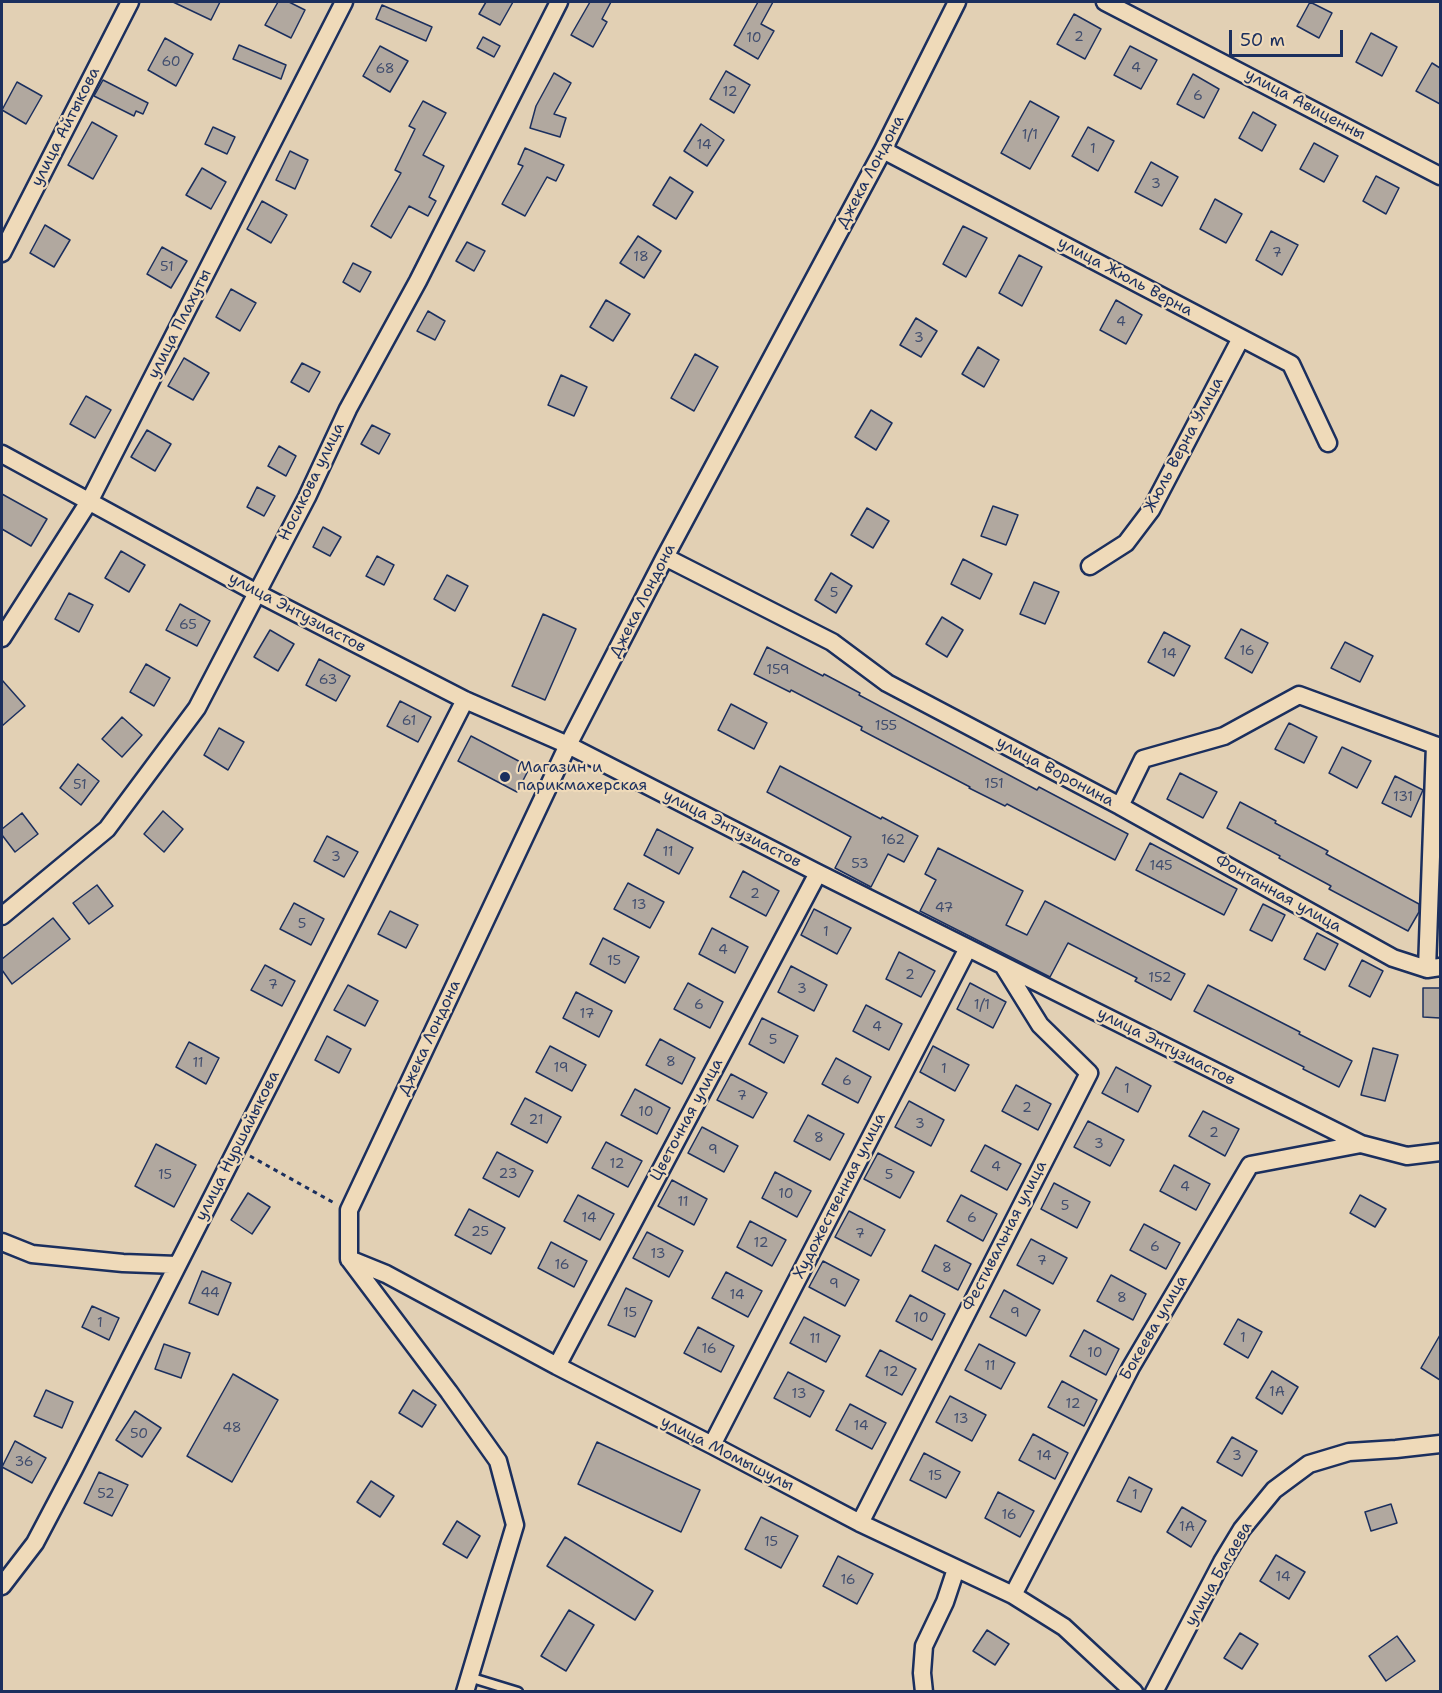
<!DOCTYPE html>
<meta charset="utf-8">
<style>
body{margin:0}
#map{position:relative;width:1442px;height:1693px;overflow:hidden;background:#e2d0b4;font-family:"Shantell Sans",sans-serif}
canvas{display:block}
.frame{position:absolute;inset:0;border:3px solid #1b2f5e;pointer-events:none}
.scale{position:absolute;left:1229px;top:30px;width:114px;height:27px;box-sizing:border-box;border:3px solid #1b2f5e;border-top:0;padding-left:8px;font-size:18px;line-height:21px;white-space:nowrap;color:#1b2f5e;-webkit-text-stroke:4px #efdab9;paint-order:stroke}
</style>
<div id="map">
<canvas width="1442" height="1693"></canvas>
<div class="frame"></div>
<div class="scale">50 m</div>
</div>
<script>
const ctx = document.querySelector('canvas').getContext('2d');
ctx.lineJoin = 'round';
function fill(path, color) {
  ctx.fillStyle = color;
  ctx.fill(path, 'evenodd');
}
function shape(rows) {
  const path = new Path2D();
  for (const r of rows) {
    path.moveTo(r[0], r[1]);
    for (let i = 2; i < r.length; i += 2) path.lineTo(r[i], r[i + 1]);
  }
  return path;
}
function strokePath(path, color, width, dash) {
  ctx.strokeStyle = color;
  ctx.lineWidth = width;
  ctx.lineCap = dash ? 'butt' : 'round';
  ctx.setLineDash(dash || []);
  ctx.stroke(path);
}
function write(font, color, halo, rows, align = 'center') {
  ctx.font = font + ' "Shantell Sans",sans-serif';
  ctx.lineWidth = 4.5;
  ctx.setLineDash([]);
  ctx.textBaseline = 'middle';
  ctx.strokeStyle = halo;
  ctx.fillStyle = color;
  for (const [text, x, y, turn = 0] of rows) {
    ctx.save();
    ctx.translate(x, y);
    ctx.rotate((+turn || 0) * Math.PI / 180);
    ctx.textAlign = isNaN(turn) ? turn : align;
    if (halo) ctx.strokeText(text, 0, 0);
    ctx.fillText(text, 0, 0);
    ctx.restore();
  }
}
const building = shape([
 [173,2,220,2,211,20,173,2],
 [278,2,289,2,305,10,291,38,265,25,278,2],
 [486,2,513,2,500,25,479,14,486,2],
 [590,2,611,2,602,19,607,22,593,47,571,35,590,2],
 [758,2,773,2,761,24,774,31,758,59,734,45,758,2],
 [1310,2,1332,13,1319,38,1297,26,1310,2],
 [382,5,432,27,426,41,376,19,382,5],
 [1074,14,1101,29,1085,59,1057,44,1074,14],
 [1371,33,1397,47,1382,76,1356,62,1371,33],
 [483,37,500,46,494,57,477,48,483,37],
 [165,38,193,54,176,86,148,70,165,38],
 [239,45,286,65,281,79,233,59,239,45],
 [380,46,408,61,390,92,363,76,380,46],
 [1130,46,1157,60,1141,89,1114,75,1130,46],
 [1432,63,1440,68,1440,104,1416,91,1432,63],
 [726,71,750,85,734,113,710,99,726,71],
 [554,73,571,83,554,114,566,118,560,137,530,128,536,106,554,73],
 [1193,74,1219,89,1204,118,1177,104,1193,74],
 [103,80,148,103,143,114,136,111,134,116,94,96,103,80],
 [17,82,42,96,26,124,2,110,17,82],
 [423,101,446,113,423,155,444,166,429,197,436,201,428,216,409,206,391,238,371,226,401,173,395,170,415,129,409,126,423,101],
 [1030,101,1059,117,1030,169,1001,153,1030,101],
 [1253,112,1276,125,1262,151,1239,138,1253,112],
 [92,122,117,136,93,179,68,165,92,122],
 [701,124,724,140,707,166,684,151,701,124],
 [213,127,235,137,227,154,205,144,213,127],
 [1088,127,1114,141,1098,171,1072,156,1088,127],
 [1314,143,1338,156,1324,182,1300,169,1314,143],
 [525,148,564,165,556,181,547,177,525,216,502,204,523,166,518,164,525,148],
 [290,151,308,160,295,189,276,180,290,151],
 [1151,162,1178,177,1162,206,1135,192,1151,162],
 [202,168,226,182,211,209,186,195,202,168],
 [1376,176,1399,188,1386,214,1363,201,1376,176],
 [670,177,693,192,676,219,653,205,670,177],
 [1215,199,1242,214,1226,243,1200,229,1215,199],
 [262,201,287,215,271,243,247,229,262,201],
 [45,225,70,240,54,267,30,253,45,225],
 [963,226,987,238,966,277,943,264,963,226],
 [1271,231,1298,245,1282,275,1256,260,1271,231],
 [638,236,661,251,644,278,620,263,638,236],
 [467,242,485,251,474,271,456,261,467,242],
 [162,247,187,261,171,288,147,274,162,247],
 [1019,255,1042,267,1022,306,999,293,1019,255],
 [353,263,371,272,360,292,343,282,353,263],
 [231,289,256,303,240,331,216,317,231,289],
 [606,300,630,314,613,341,590,327,606,300],
 [1116,300,1142,315,1126,344,1100,330,1116,300],
 [428,311,445,321,435,340,417,331,428,311],
 [916,318,937,331,921,357,900,345,916,318],
 [978,347,999,360,984,387,962,374,978,347],
 [695,354,718,367,694,411,671,398,695,354],
 [184,358,209,373,193,400,168,386,184,358],
 [302,363,320,372,309,392,291,382,302,363],
 [561,375,587,387,574,416,548,405,561,375],
 [86,396,111,410,95,438,70,424,86,396],
 [871,410,892,423,876,450,855,437,871,410],
 [372,425,390,434,379,454,361,444,372,425],
 [147,430,171,444,155,471,131,457,147,430],
 [279,446,296,456,286,476,268,466,279,446],
 [257,487,275,496,264,516,247,507,257,487],
 [2,494,47,519,31,546,2,529,2,494],
 [993,506,1018,515,1006,545,981,536,993,506],
 [867,508,889,521,873,548,851,535,867,508],
 [323,527,341,537,330,556,313,547,323,527],
 [121,551,145,565,129,592,105,578,121,551],
 [377,556,394,565,384,585,366,576,377,556],
 [963,559,992,574,980,599,951,584,963,559],
 [831,573,852,586,836,613,815,600,831,573],
 [447,575,468,586,455,611,434,599,447,575],
 [1034,582,1059,592,1045,624,1020,614,1034,582],
 [69,593,93,605,79,632,55,619,69,593],
 [180,604,210,621,197,646,166,630,180,604],
 [543,614,576,629,545,700,512,686,543,614],
 [942,617,963,630,947,657,926,644,942,617],
 [1241,629,1268,643,1252,673,1225,658,1241,629],
 [270,630,294,644,278,671,254,657,270,630],
 [1164,632,1190,646,1174,676,1148,662,1164,632],
 [1345,642,1373,656,1360,682,1331,668,1345,642],
 [767,647,823,676,824,674,860,693,859,695,964,751,1037,790,1039,787,1128,834,1115,860,1007,804,1005,806,969,788,970,787,861,730,862,727,791,690,790,692,754,674,767,647],
 [319,659,350,676,336,701,306,685,319,659],
 [146,664,170,678,154,706,130,692,146,664],
 [2,680,25,706,2,726,2,680],
 [400,701,431,717,418,742,387,726,400,701],
 [731,704,767,723,754,749,718,730,731,704],
 [122,717,142,735,122,757,102,739,122,717],
 [1289,723,1317,737,1304,763,1275,749,1289,723],
 [219,728,244,742,228,770,204,755,219,728],
 [471,736,530,767,517,792,458,761,471,736],
 [1342,747,1371,761,1357,788,1329,773,1342,747],
 [78,764,99,781,81,805,60,788,78,764],
 [780,766,881,819,882,817,918,836,904,862,888,854,871,887,835,868,851,837,767,792,780,766],
 [1180,773,1217,792,1203,818,1167,799,1180,773],
 [1395,776,1423,790,1411,817,1382,803,1395,776],
 [1240,802,1276,821,1275,823,1328,851,1326,854,1419,904,1419,912,1408,931,1329,889,1331,886,1279,858,1280,856,1227,828,1240,802],
 [163,811,183,829,164,852,144,834,163,811],
 [22,813,38,834,15,852,2,835,2,829,22,813],
 [657,829,693,848,679,874,644,855,657,829],
 [327,836,358,852,344,877,314,861,327,836],
 [1150,843,1237,889,1224,915,1136,870,1150,843],
 [938,848,1023,891,1006,925,1027,935,1045,901,1185,974,1171,1000,1135,981,1137,978,1068,943,1050,977,920,911,936,880,925,874,938,848],
 [743,871,779,891,766,916,730,897,743,871],
 [628,883,664,902,650,928,614,909,628,883],
 [97,885,113,906,89,924,73,903,97,885],
 [294,903,324,919,311,945,280,929,294,903],
 [1263,904,1285,915,1272,941,1250,930,1263,904],
 [814,909,851,928,837,954,801,935,814,909],
 [390,911,418,925,406,948,378,934,390,911],
 [53,918,70,939,12,984,2,970,2,959,53,918],
 [712,928,748,947,735,973,699,954,712,928],
 [1317,933,1338,944,1325,970,1304,959,1317,933],
 [603,938,639,957,625,983,590,964,603,938],
 [899,952,935,971,921,997,886,979,899,952],
 [1362,960,1383,971,1370,997,1349,986,1362,960],
 [265,965,295,981,282,1006,251,990,265,965],
 [791,966,827,985,814,1011,778,992,791,966],
 [688,983,723,1002,710,1028,674,1009,688,983],
 [970,983,1006,1002,993,1028,957,1009,970,983],
 [348,985,378,1001,365,1026,334,1010,348,985],
 [1208,985,1300,1032,1299,1034,1352,1061,1339,1087,1303,1069,1304,1067,1194,1011,1208,985],
 [1423,988,1440,988,1440,1018,1423,1017,1423,988],
 [576,992,612,1011,599,1037,563,1018,576,992],
 [866,1005,902,1024,889,1050,853,1031,866,1005],
 [762,1018,798,1036,784,1063,749,1044,762,1018],
 [327,1036,351,1049,339,1073,315,1060,327,1036],
 [660,1039,695,1058,682,1084,646,1065,660,1039],
 [189,1042,219,1058,206,1084,176,1067,189,1042],
 [550,1046,586,1065,572,1091,536,1072,550,1046],
 [933,1046,969,1065,955,1091,920,1072,933,1046],
 [1373,1048,1398,1055,1385,1101,1361,1095,1373,1048],
 [836,1058,871,1077,858,1103,822,1084,836,1058],
 [1116,1067,1151,1086,1138,1112,1102,1093,1116,1067],
 [731,1074,767,1093,753,1118,717,1100,731,1074],
 [1016,1085,1051,1104,1038,1130,1002,1111,1016,1085],
 [635,1089,670,1108,657,1134,621,1115,635,1089],
 [525,1098,561,1117,547,1143,511,1124,525,1098],
 [909,1101,944,1120,931,1146,895,1127,909,1101],
 [1203,1111,1239,1129,1225,1156,1189,1136,1203,1111],
 [808,1115,844,1134,830,1160,794,1141,808,1115],
 [1088,1121,1124,1140,1110,1166,1074,1147,1088,1121],
 [702,1127,738,1146,724,1172,688,1153,702,1127],
 [606,1142,642,1161,628,1187,592,1168,606,1142],
 [156,1144,196,1165,174,1207,135,1186,156,1144],
 [985,1145,1021,1164,1007,1190,971,1171,985,1145],
 [497,1152,533,1171,519,1197,483,1178,497,1152],
 [878,1153,914,1172,900,1198,864,1179,878,1153],
 [1174,1165,1210,1184,1196,1210,1160,1191,1174,1165],
 [775,1172,811,1191,797,1217,762,1198,775,1172],
 [672,1180,707,1199,694,1225,658,1206,672,1180],
 [1054,1183,1090,1202,1077,1228,1041,1209,1054,1183],
 [248,1193,270,1207,252,1234,231,1220,248,1193],
 [578,1195,614,1214,600,1240,564,1221,578,1195],
 [961,1195,997,1214,983,1241,947,1221,961,1195],
 [1360,1195,1386,1209,1375,1227,1350,1213,1360,1195],
 [469,1209,505,1228,491,1254,455,1235,469,1209],
 [849,1211,885,1230,871,1256,835,1237,849,1211],
 [750,1221,786,1240,772,1266,737,1247,750,1221],
 [1144,1224,1180,1243,1166,1269,1130,1250,1144,1224],
 [647,1232,683,1251,669,1277,633,1258,647,1232],
 [1031,1239,1067,1258,1053,1284,1017,1265,1031,1239],
 [551,1242,587,1261,574,1287,538,1268,551,1242],
 [935,1245,971,1264,958,1290,922,1271,935,1245],
 [823,1261,859,1280,845,1306,809,1287,823,1261],
 [202,1271,231,1283,218,1315,189,1303,202,1271],
 [726,1272,762,1291,748,1317,712,1298,726,1272],
 [1111,1275,1146,1294,1133,1320,1097,1301,1111,1275],
 [626,1288,652,1301,635,1337,608,1325,626,1288],
 [1004,1290,1040,1310,1026,1336,990,1317,1004,1290],
 [910,1295,945,1314,932,1340,896,1321,910,1295],
 [92,1306,119,1318,109,1340,82,1327,92,1306],
 [804,1317,840,1336,826,1362,790,1343,804,1317],
 [1238,1319,1262,1332,1248,1358,1224,1344,1238,1319],
 [698,1327,734,1346,721,1372,684,1353,698,1327],
 [1084,1330,1119,1349,1106,1375,1070,1356,1084,1330],
 [1440,1335,1440,1380,1421,1368,1440,1335],
 [164,1344,190,1353,181,1378,155,1369,164,1344],
 [979,1344,1015,1363,1001,1389,965,1370,979,1344],
 [880,1350,916,1369,902,1395,866,1376,880,1350],
 [1272,1371,1298,1387,1282,1414,1256,1398,1272,1371],
 [788,1372,824,1391,810,1417,774,1398,788,1372],
 [233,1374,278,1400,232,1482,187,1456,233,1374],
 [1062,1381,1097,1400,1084,1426,1048,1407,1062,1381],
 [46,1390,73,1402,62,1428,34,1416,46,1390],
 [413,1390,436,1405,422,1427,399,1413,413,1390],
 [950,1396,986,1415,972,1441,936,1422,950,1396],
 [850,1404,886,1423,872,1449,836,1430,850,1404],
 [135,1411,161,1428,142,1457,116,1440,135,1411],
 [1033,1434,1068,1453,1055,1479,1019,1460,1033,1434],
 [1232,1437,1257,1451,1242,1476,1217,1462,1232,1437],
 [15,1441,46,1458,32,1483,2,1467,15,1441],
 [597,1442,700,1490,681,1532,578,1484,597,1442],
 [924,1453,960,1472,946,1498,910,1480,924,1453],
 [99,1472,128,1485,112,1516,84,1503,99,1472],
 [1129,1477,1152,1489,1141,1512,1117,1501,1129,1477],
 [371,1481,394,1496,380,1517,357,1502,371,1481],
 [998,1492,1034,1511,1020,1537,985,1518,998,1492],
 [1391,1504,1397,1523,1371,1531,1365,1512,1391,1504],
 [1182,1507,1206,1521,1191,1547,1167,1532,1182,1507],
 [761,1517,798,1536,781,1568,745,1549,761,1517],
 [457,1521,480,1536,467,1558,443,1544,457,1521],
 [565,1537,653,1591,635,1620,547,1566,565,1537],
 [1276,1555,1305,1572,1289,1599,1260,1581,1276,1555],
 [838,1556,873,1574,857,1604,823,1586,838,1556],
 [569,1610,594,1625,566,1671,541,1656,569,1610],
 [987,1630,1009,1644,995,1665,973,1651,987,1630],
 [1240,1633,1258,1644,1242,1669,1224,1658,1240,1633],
 [1397,1636,1415,1661,1386,1681,1369,1656,1397,1636]
]);
const path = shape([
 [250,1156,336,1204]
]);
const lane = shape([
 [469,1677,518,1692]
]);
const street = shape([
 [957,2,883,150,665,557,568,745,349,1210,349,1259,386,1274,557,1366,712,1445,860,1523,1013,1595,1064,1627,1134,1692],
 [1105,2,1440,176],
 [883,150,1291,364,1328,443],
 [2,253,130,2],
 [2,454,257,593,465,700,568,745,818,873,1361,1144,1407,1156,1440,1152],
 [665,557,832,642,887,683,1120,806,1393,958,1427,969,1440,967],
 [1090,566,1126,543,1151,510,1241,338],
 [2,638,90,500,344,2],
 [1120,806,1143,759,1224,736,1299,695,1440,747],
 [2,916,107,829,197,708,307,497,348,409,418,281,559,2],
 [1427,969,1435,745],
 [2,1242,32,1254,123,1263,177,1265],
 [349,1259,449,1392,498,1461,515,1525,465,1692],
 [557,1366,818,873],
 [712,1445,968,948],
 [860,1523,1089,1073,1040,1025,1004,967],
 [2,1586,35,1543,74,1469,465,700],
 [1013,1595,1131,1367,1250,1165,1361,1144],
 [924,1692,922,1673,924,1646,945,1602,956,1569],
 [1154,1692,1222,1562,1242,1529,1274,1490,1309,1464,1349,1452,1396,1449,1440,1444]
]);
const markers = [
 [505,777,6,"#1b2f5e"]
];
const numberNames = [
 ["2",1079,37],
 ["10",754,38],
 ["60",171,62],
 ["4",1136,68],
 ["68",385,69],
 ["12",730,92],
 ["6",1198,96],
 ["1/1",1030,135],
 ["14",704,145],
 ["1",1093,149],
 ["3",1156,184],
 ["7",1277,253],
 ["18",641,257],
 ["51",167,267],
 ["4",1121,322],
 ["3",919,338],
 ["5",834,593],
 ["65",188,625],
 ["16",1247,651],
 ["14",1169,654],
 ["159",778,670],
 ["63",328,680],
 ["61",409,721],
 ["155",886,726],
 ["151",994,784],
 ["51",80,785],
 ["131",1403,797],
 ["162",893,840],
 ["11",668,852],
 ["3",336,857],
 ["53",860,864],
 ["145",1161,866],
 ["2",755,894],
 ["13",639,905],
 ["47",944,908],
 ["5",302,924],
 ["1",826,932],
 ["4",723,950],
 ["15",614,961],
 ["2",910,975],
 ["152",1160,978],
 ["7",273,985],
 ["3",802,989],
 ["6",699,1005],
 ["1/1",982,1005],
 ["17",587,1014],
 ["4",877,1027],
 ["5",773,1040],
 ["8",671,1062],
 ["11",198,1063],
 ["19",561,1068],
 ["1",944,1069],
 ["6",847,1081],
 ["1",1127,1089],
 ["7",742,1096],
 ["2",1027,1108],
 ["10",646,1112],
 ["21",536,1120],
 ["3",920,1124],
 ["2",1214,1133],
 ["8",819,1138],
 ["3",1099,1144],
 ["9",713,1150],
 ["12",617,1164],
 ["4",996,1167],
 ["23",508,1174],
 ["15",165,1175],
 ["5",889,1175],
 ["4",1185,1187],
 ["10",786,1194],
 ["11",683,1202],
 ["5",1065,1206],
 ["14",589,1218],
 ["6",972,1218],
 ["25",480,1232],
 ["7",860,1234],
 ["12",761,1243],
 ["6",1155,1247],
 ["13",658,1254],
 ["7",1042,1261],
 ["16",562,1265],
 ["8",947,1268],
 ["9",834,1284],
 ["44",210,1293],
 ["14",737,1295],
 ["8",1122,1298],
 ["15",630,1313],
 ["9",1015,1313],
 ["10",921,1318],
 ["1",100,1323],
 ["1",1243,1338],
 ["11",815,1339],
 ["16",709,1349],
 ["10",1095,1353],
 ["11",990,1366],
 ["12",891,1372],
 ["1А",1277,1392],
 ["13",799,1394],
 ["12",1073,1404],
 ["13",961,1419],
 ["14",861,1426],
 ["48",232,1428],
 ["50",139,1434],
 ["14",1044,1456],
 ["3",1237,1456],
 ["36",24,1462],
 ["15",935,1476],
 ["52",106,1494],
 ["1",1135,1495],
 ["16",1009,1515],
 ["1А",1187,1527],
 ["15",771,1542],
 ["14",1283,1577],
 ["16",848,1580]
];
const streetNames = [
 ["улица Авиценны",1305,105,28],
 ["улица Айтыкова",66,127,-63],
 ["Джека Лондона",871,172,-62],
 ["улица Жюль Верна",1125,277,28],
 ["улица Плахуты",180,324,-63],
 ["Жюль Верна Улица",1184,445,-62],
 ["Носикова улица",312,482,-64],
 ["Джека Лондона",643,601,-63],
 ["улица Энтузиастов",297,613,28],
 ["улица Воронина",1055,772,28],
 ["улица Энтузиастов",732,829,27],
 ["Фонтанная улица",1278,894,29],
 ["Джека Лондона",430,1038,-65],
 ["улица Энтузиастов",1166,1047,27],
 ["Цветочная улица",687,1120,-62],
 ["улица Нуршайыкова",238,1146,-63],
 ["Художественная улица",840,1196,-63],
 ["Фестивальная улица",1005,1236,-63],
 ["Бокеева улица",1154,1328,-60],
 ["улица Момышулы",727,1454,27],
 ["улица Багаева",1219,1574,-60]
];
const poiNames = [
 ["Магазин и",517,768],
 ["парикмахерская",517,786]
];
fill(building, '#b1a89f');
strokePath(building, '#1b2f5e', 1.5);
strokePath(lane, '#1b2f5e', 13);
strokePath(street, '#1b2f5e', 21);
strokePath(path, '#1b2f5e', 3, [4.5, 4.5]);
strokePath(lane, '#efdab9', 8);
strokePath(street, '#efdab9', 16);
for (const [x, y, r, color] of markers) {
  const dot = new Path2D();
  dot.arc(x, y, r, 0, 2 * Math.PI);
  ctx.fillStyle = color;
  ctx.fill(dot);
  strokePath(dot, '#efdab9', 2);
}
write('14px', '#404d6e', null, numberNames);
write('16px', '#1b2f5e', '#efdab9', streetNames);
write('16px', '#1b2f5e', '#efdab9', poiNames, 'left');
</script>
